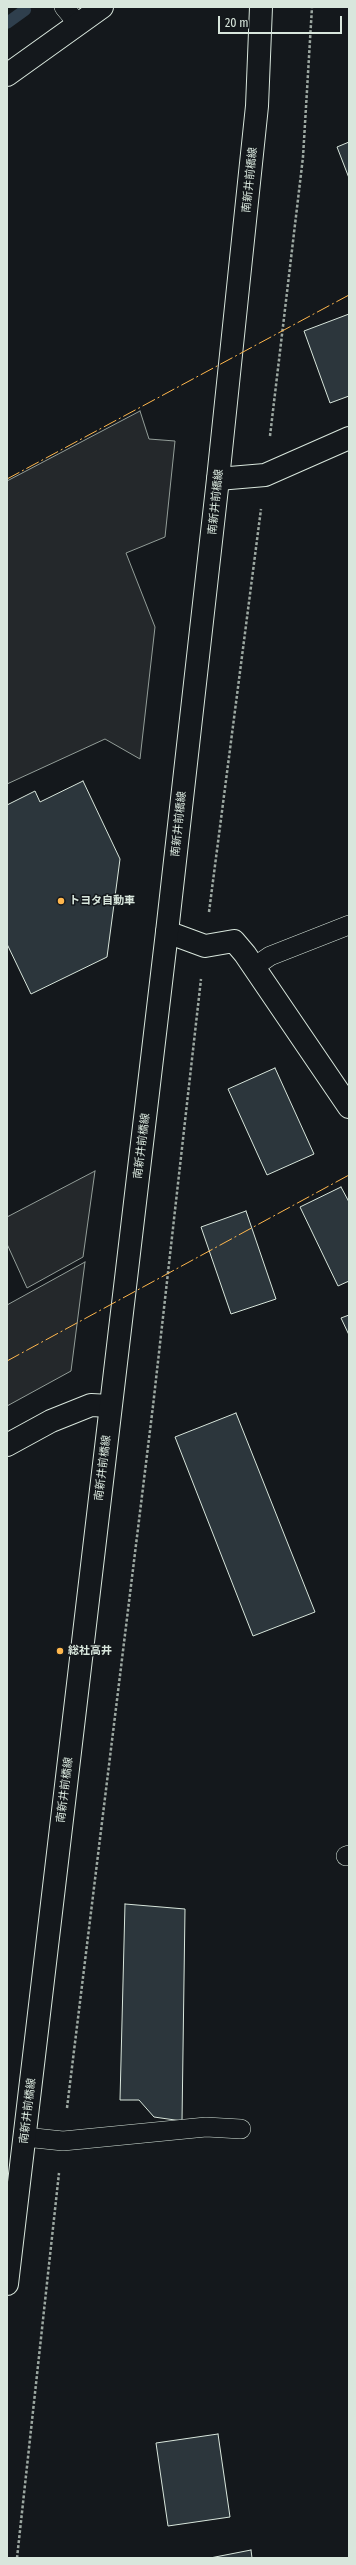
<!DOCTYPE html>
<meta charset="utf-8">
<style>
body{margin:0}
#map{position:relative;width:356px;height:2565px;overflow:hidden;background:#14181c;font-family:"Fira Sans Condensed",sans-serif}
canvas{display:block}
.frame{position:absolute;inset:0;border:8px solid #d8e6dc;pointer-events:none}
.scale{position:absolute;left:218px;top:16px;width:124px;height:18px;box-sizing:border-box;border:2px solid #d8e6dc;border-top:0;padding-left:5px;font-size:12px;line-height:14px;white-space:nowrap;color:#d8e6dc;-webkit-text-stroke:3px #14181c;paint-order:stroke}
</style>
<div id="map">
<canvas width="356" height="2565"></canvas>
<div class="frame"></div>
<div class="scale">20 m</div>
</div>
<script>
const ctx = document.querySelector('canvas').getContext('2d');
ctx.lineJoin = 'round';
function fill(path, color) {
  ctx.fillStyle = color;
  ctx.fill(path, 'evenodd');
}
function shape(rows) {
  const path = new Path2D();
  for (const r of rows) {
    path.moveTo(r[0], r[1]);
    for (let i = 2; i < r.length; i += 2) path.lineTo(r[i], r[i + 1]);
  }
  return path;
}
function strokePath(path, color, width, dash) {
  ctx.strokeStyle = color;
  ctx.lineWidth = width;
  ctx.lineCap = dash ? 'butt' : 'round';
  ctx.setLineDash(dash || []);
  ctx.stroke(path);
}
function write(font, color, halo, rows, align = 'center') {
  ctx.font = font + ' "Fira Sans Condensed","Noto Sans JP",sans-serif';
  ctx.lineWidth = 3;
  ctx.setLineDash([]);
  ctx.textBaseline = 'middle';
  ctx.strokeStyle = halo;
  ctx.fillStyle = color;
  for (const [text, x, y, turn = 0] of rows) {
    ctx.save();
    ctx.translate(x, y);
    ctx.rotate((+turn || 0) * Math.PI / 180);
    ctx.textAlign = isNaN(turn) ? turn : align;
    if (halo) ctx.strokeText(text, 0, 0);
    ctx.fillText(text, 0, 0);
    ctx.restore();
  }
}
const parking = shape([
 [140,411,149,439,175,441,165,537,126,553,155,627,140,759,105,739,7,784,7,481,140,411],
 [95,1171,83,1257,27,1288,7,1244,7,1217,95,1171],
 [85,1262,71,1371,7,1406,7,1305,85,1262]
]);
const stream = shape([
 [7,23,25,10]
]);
const building = shape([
 [349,142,349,178,337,147,349,142],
 [349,314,349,396,330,403,304,331,349,314],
 [83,781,120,859,107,957,31,994,7,944,7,805,35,791,40,802,83,781],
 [275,1068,314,1154,267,1175,228,1089,275,1068],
 [341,1187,349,1202,349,1281,338,1286,300,1207,341,1187],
 [246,1211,276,1299,231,1314,201,1227,246,1211],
 [349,1315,349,1335,341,1318,349,1315],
 [236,1413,315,1612,253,1636,175,1437,236,1413],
 [125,1904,185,1909,182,2121,154,2117,139,2100,120,2100,125,1904],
 [218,2434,230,2517,168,2526,156,2443,218,2434],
 [251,2550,252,2558,210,2558,251,2550]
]);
const path = shape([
 [270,436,303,157,312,7],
 [209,912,261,509],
 [67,2108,153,1406,201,979],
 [17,2558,59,2173]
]);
const service = shape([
 [64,7,78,24],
 [254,967,270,956,349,925],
 [346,1856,349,1855],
 [25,2137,63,2141,206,2127,241,2129]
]);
const minor = shape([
 [7,75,102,7],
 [218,479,265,475,349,438],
 [167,932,205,946,234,941,245,954,349,1107]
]);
const tertiary = shape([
 [7,1445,51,1421,91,1405,110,1406]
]);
const secondary = shape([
 [7,2284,167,932,218,479,257,106,261,7]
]);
const power = shape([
 [7,479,349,295],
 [7,1361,349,1175]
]);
const markers = [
 [61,901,4,"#ffb74d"],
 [60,1651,4,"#ffb74d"]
];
const streetNames = [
 ["南新井前橋線",250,180,-84],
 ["南新井前橋線",216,502,-84],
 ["南新井前橋線",179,824,-84],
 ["南新井前橋線",142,1146,-83],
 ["南新井前橋線",103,1468,-83],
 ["南新井前橋線",65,1790,-83],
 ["南新井前橋線",28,2111,-83]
];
const poiNames = [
 ["トヨタ自動車",69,901],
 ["総社高井",68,1651]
];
fill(parking, '#24282b');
strokePath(parking, '#939e99', 1);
strokePath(stream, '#2f3f4d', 12);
fill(building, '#2c363c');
strokePath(building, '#d8e6dc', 1);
strokePath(service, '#d8e6dc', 20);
strokePath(minor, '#d8e6dc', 24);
strokePath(tertiary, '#d8e6dc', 24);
strokePath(secondary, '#d8e6dc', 24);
strokePath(path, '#9da8a2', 2.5, [3, 2]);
strokePath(service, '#14181c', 19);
strokePath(minor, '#14181c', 22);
strokePath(tertiary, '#14181c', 22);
strokePath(secondary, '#14181c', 22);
strokePath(power, '#ffb74d', 1, [14, 3, 2, 3]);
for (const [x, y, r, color] of markers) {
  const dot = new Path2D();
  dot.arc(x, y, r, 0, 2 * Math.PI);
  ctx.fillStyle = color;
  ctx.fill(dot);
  strokePath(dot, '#14181c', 1.5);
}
write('11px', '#d8e6dc', '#14181c', streetNames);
write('bold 11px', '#d8e6dc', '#14181c', poiNames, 'left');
</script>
